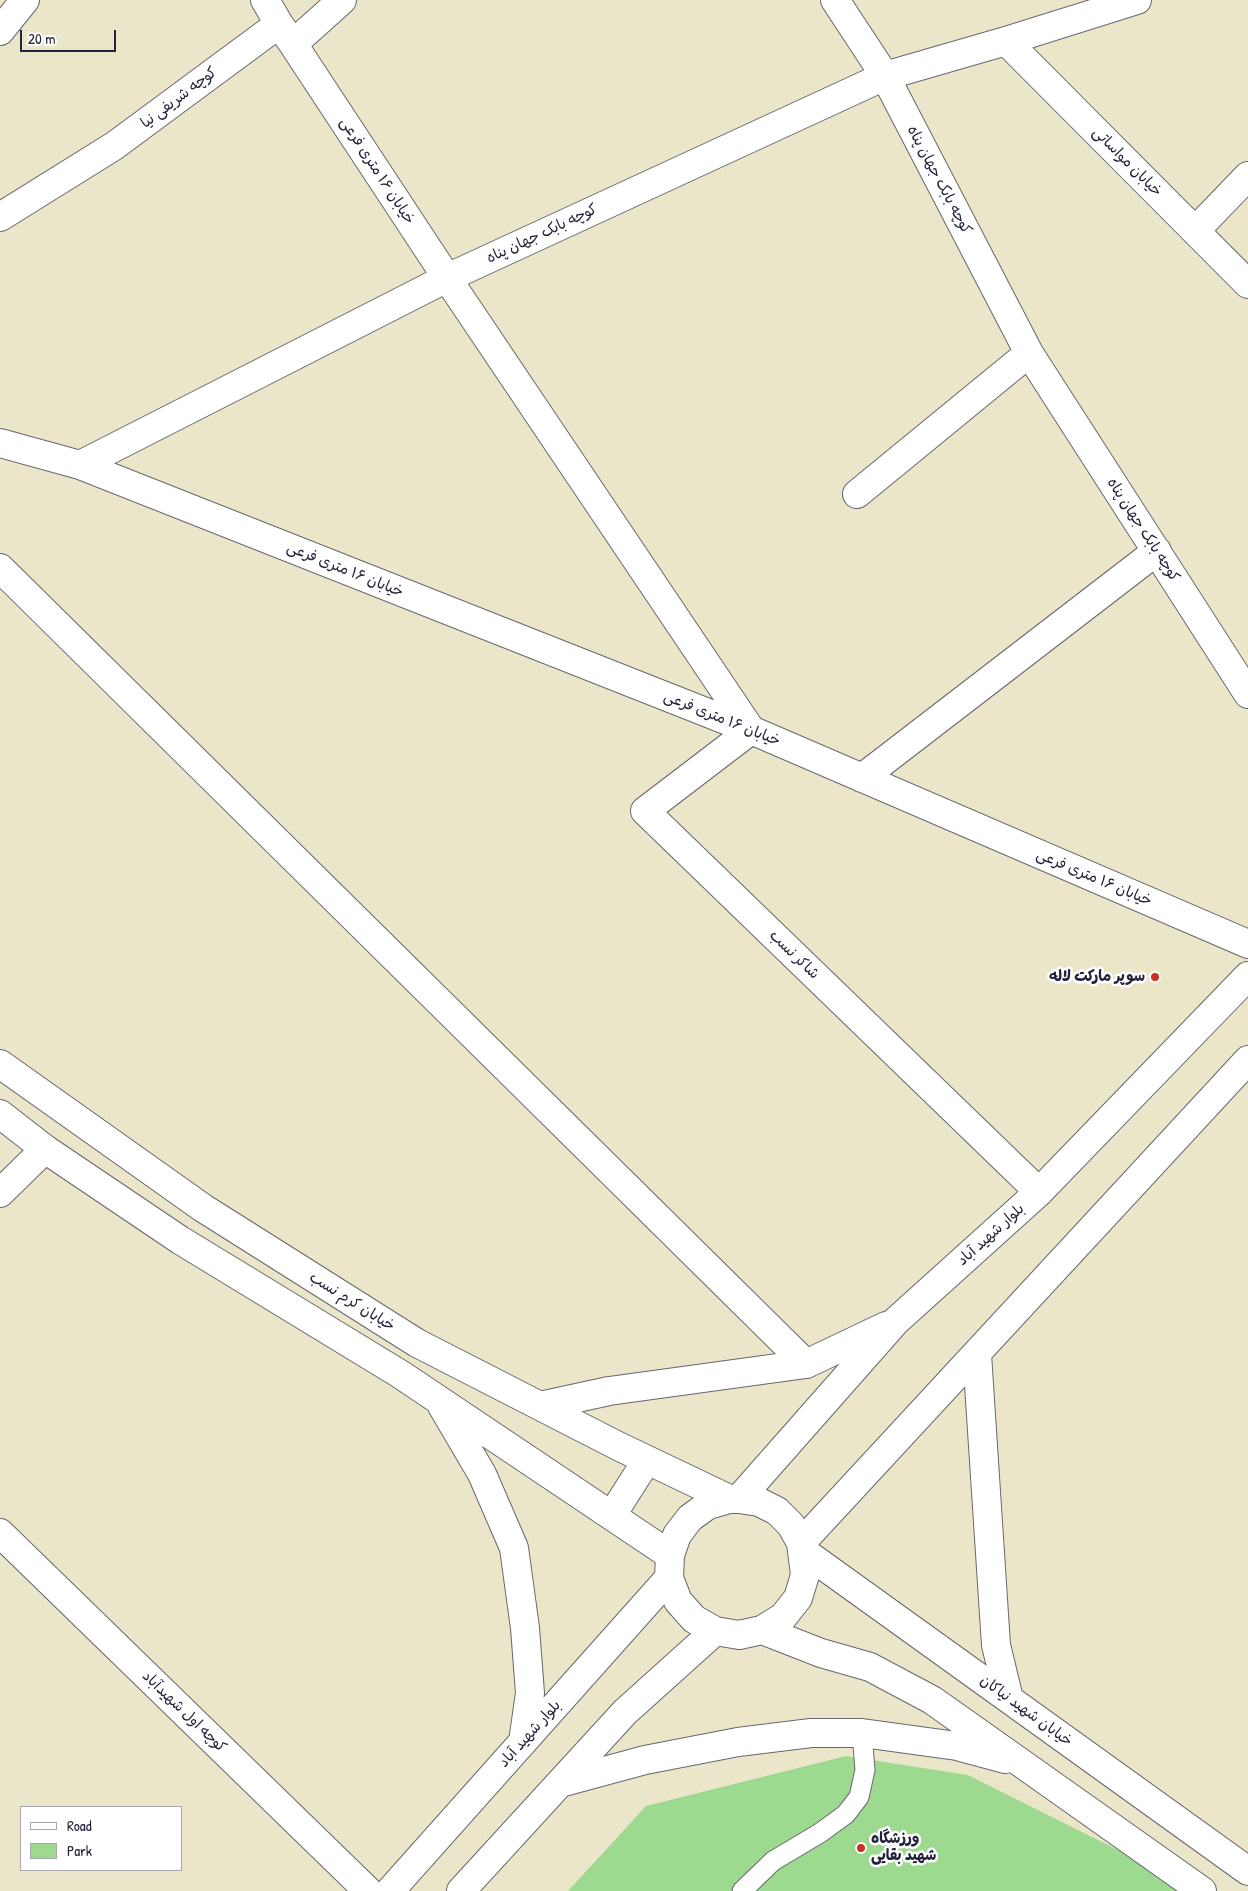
<!DOCTYPE html>
<meta charset="utf-8">
<style>
body{margin:0}
#map{position:relative;width:1248px;height:1891px;overflow:hidden;background:#ebe6c9;font-family:"Patrick Hand",sans-serif}
canvas{display:block}
.legend{position:absolute;left:20px;top:1806px;width:162px;height:65px;box-sizing:border-box;background:#fff;border:1px solid #a7a7b1;margin:0;padding:6px 9px;list-style:none;font-size:15px;color:#22223b}
.legend li{display:flex;align-items:center;gap:10px;height:25px}
.legend b{width:25px;border:1px solid #a7a7b1}
.scale{position:absolute;left:20px;top:30px;width:96px;height:22px;box-sizing:border-box;border:2px solid #22223b;border-top:0;padding-left:6px;font-size:15px;line-height:18px;white-space:nowrap;color:#22223b;-webkit-text-stroke:4px #fff;paint-order:stroke}
</style>
<div id="map">
<canvas width="1248" height="1891"></canvas>
<ul class="legend">
<li><b style="height:6px;background:#fff"></b>Road</li>
<li><b style="height:14px;background:#9dda8f"></b>Park</li>
</ul>
<div class="scale">20 m</div>
</div>
<script>
const ctx = document.querySelector('canvas').getContext('2d');
ctx.lineJoin = 'round';
function fill(path, color) {
  ctx.fillStyle = color;
  ctx.fill(path, 'evenodd');
}
function shape(rows) {
  const path = new Path2D();
  for (const r of rows) {
    path.moveTo(r[0], r[1]);
    for (let i = 2; i < r.length; i += 2) path.lineTo(r[i], r[i + 1]);
  }
  return path;
}
function strokePath(path, color, width, dash) {
  ctx.strokeStyle = color;
  ctx.lineWidth = width;
  ctx.lineCap = dash ? 'butt' : 'round';
  ctx.setLineDash(dash || []);
  ctx.stroke(path);
}
function write(font, color, halo, rows, align = 'center') {
  ctx.font = font + ' "Patrick Hand","Playpen Sans Arabic",sans-serif';
  ctx.lineWidth = 5;
  ctx.setLineDash([]);
  ctx.textBaseline = 'middle';
  ctx.strokeStyle = halo;
  ctx.fillStyle = color;
  for (const [text, x, y, turn = 0] of rows) {
    ctx.save();
    ctx.translate(x, y);
    ctx.rotate((+turn || 0) * Math.PI / 180);
    ctx.textAlign = isNaN(turn) ? turn : align;
    if (halo) ctx.strokeText(text, 0, 0);
    ctx.fillText(text, 0, 0);
    ctx.restore();
  }
}
const green = shape([
 [846,1756,968,1775,1200,1891,568,1891,646,1806]
]);
const lane = shape([
 [742,1891,773,1861,820,1833,846,1814,859,1797,865,1770,862,1733]
]);
const street = shape([
 [265,0,279,24],
 [835,0,885,76,1006,41,1137,0],
 [0,31,25,0],
 [1006,41,1248,284],
 [293,44,447,278,80,465,751,730,1248,944],
 [0,217,114,146,279,24,293,44,342,0],
 [1195,231,1248,176],
 [0,443,80,465],
 [857,494,1029,353],
 [0,568,806,1364],
 [862,778,1157,551],
 [1039,1192,645,811,751,730,447,278,885,76,1029,353,1248,694],
 [0,1193,45,1149],
 [0,1533,368,1891]
]);
const secondary = shape([
 [0,1064,203,1208,417,1343,618,1446,729,1499,739,1499,759,1502,777,1511,791,1525,801,1543,805,1575,798,1598,783,1617,762,1630,739,1635,715,1631,694,1619,678,1601,669,1578,670,1555,677,1535,690,1518,708,1505,729,1499],
 [0,1114,45,1149,180,1240,400,1374,670,1555],
 [977,1354,996,1645,1009,1699],
 [442,1406,482,1474,514,1548,525,1628,530,1693,523,1742],
 [540,1406,609,1391,806,1364,886,1326],
 [739,1499,896,1321,1039,1192,1248,976],
 [612,1515,647,1460],
 [801,1543,1248,1060],
 [803,1551,1248,1871],
 [762,1630,821,1653,870,1667,932,1700,1202,1891],
 [560,1783,645,1760,738,1742,811,1733,862,1733,957,1746,1005,1759],
 [390,1891,669,1578],
 [461,1891,625,1712,715,1631]
]);
const markers = [
 [1155,977,5,"#c8321e"],
 [861,1848,5,"#c8321e"]
];
const streetNames = [
 ["کوچه شریفی نیا",179,98,-37],
 ["خیابان مواساتی",1127,162,45],
 ["خیابان ۱۶ متری فرعی",377,171,57],
 ["کوچه بابک جهان پناه",939,180,62],
 ["کوچه بابک جهان پناه",542,234,-25],
 ["کوچه بابک جهان پناه",1143,530,57],
 ["خیابان ۱۶ متری فرعی",345,570,22],
 ["خیابان ۱۶ متری فرعی",722,719,22],
 ["خیابان ۱۶ متری فرعی",1094,878,23],
 ["شاکر نسب",794,955,44],
 ["بلوار شهید آباد",991,1235,-42],
 ["خیابان کرم نسب",352,1302,32],
 ["خیابان شهید نیاکان",1026,1711,36],
 ["کوچه اول شهیدآباد",184,1712,44],
 ["بلوار شهید آباد",530,1734,-48]
];
const poiNames = [
 ["سوپر مارکت لاله",1145,977],
 ["ورزشگاه",871,1839,"left"],
 ["شهید بقایی",871,1856,"left"]
];
fill(green, '#9dda8f');
strokePath(lane, '#68676d', 21);
strokePath(street, '#68676d', 30);
strokePath(secondary, '#68676d', 30);
strokePath(lane, '#fff', 19);
strokePath(street, '#fff', 28);
strokePath(secondary, '#fff', 28);
for (const [x, y, r, color] of markers) {
  const dot = new Path2D();
  dot.arc(x, y, r, 0, 2 * Math.PI);
  ctx.fillStyle = color;
  ctx.fill(dot);
  strokePath(dot, '#fff', 2);
}
write('15px', '#22223b', '#fff', streetNames);
write('bold 15px', '#22223b', '#fff', poiNames, 'right');
</script>
